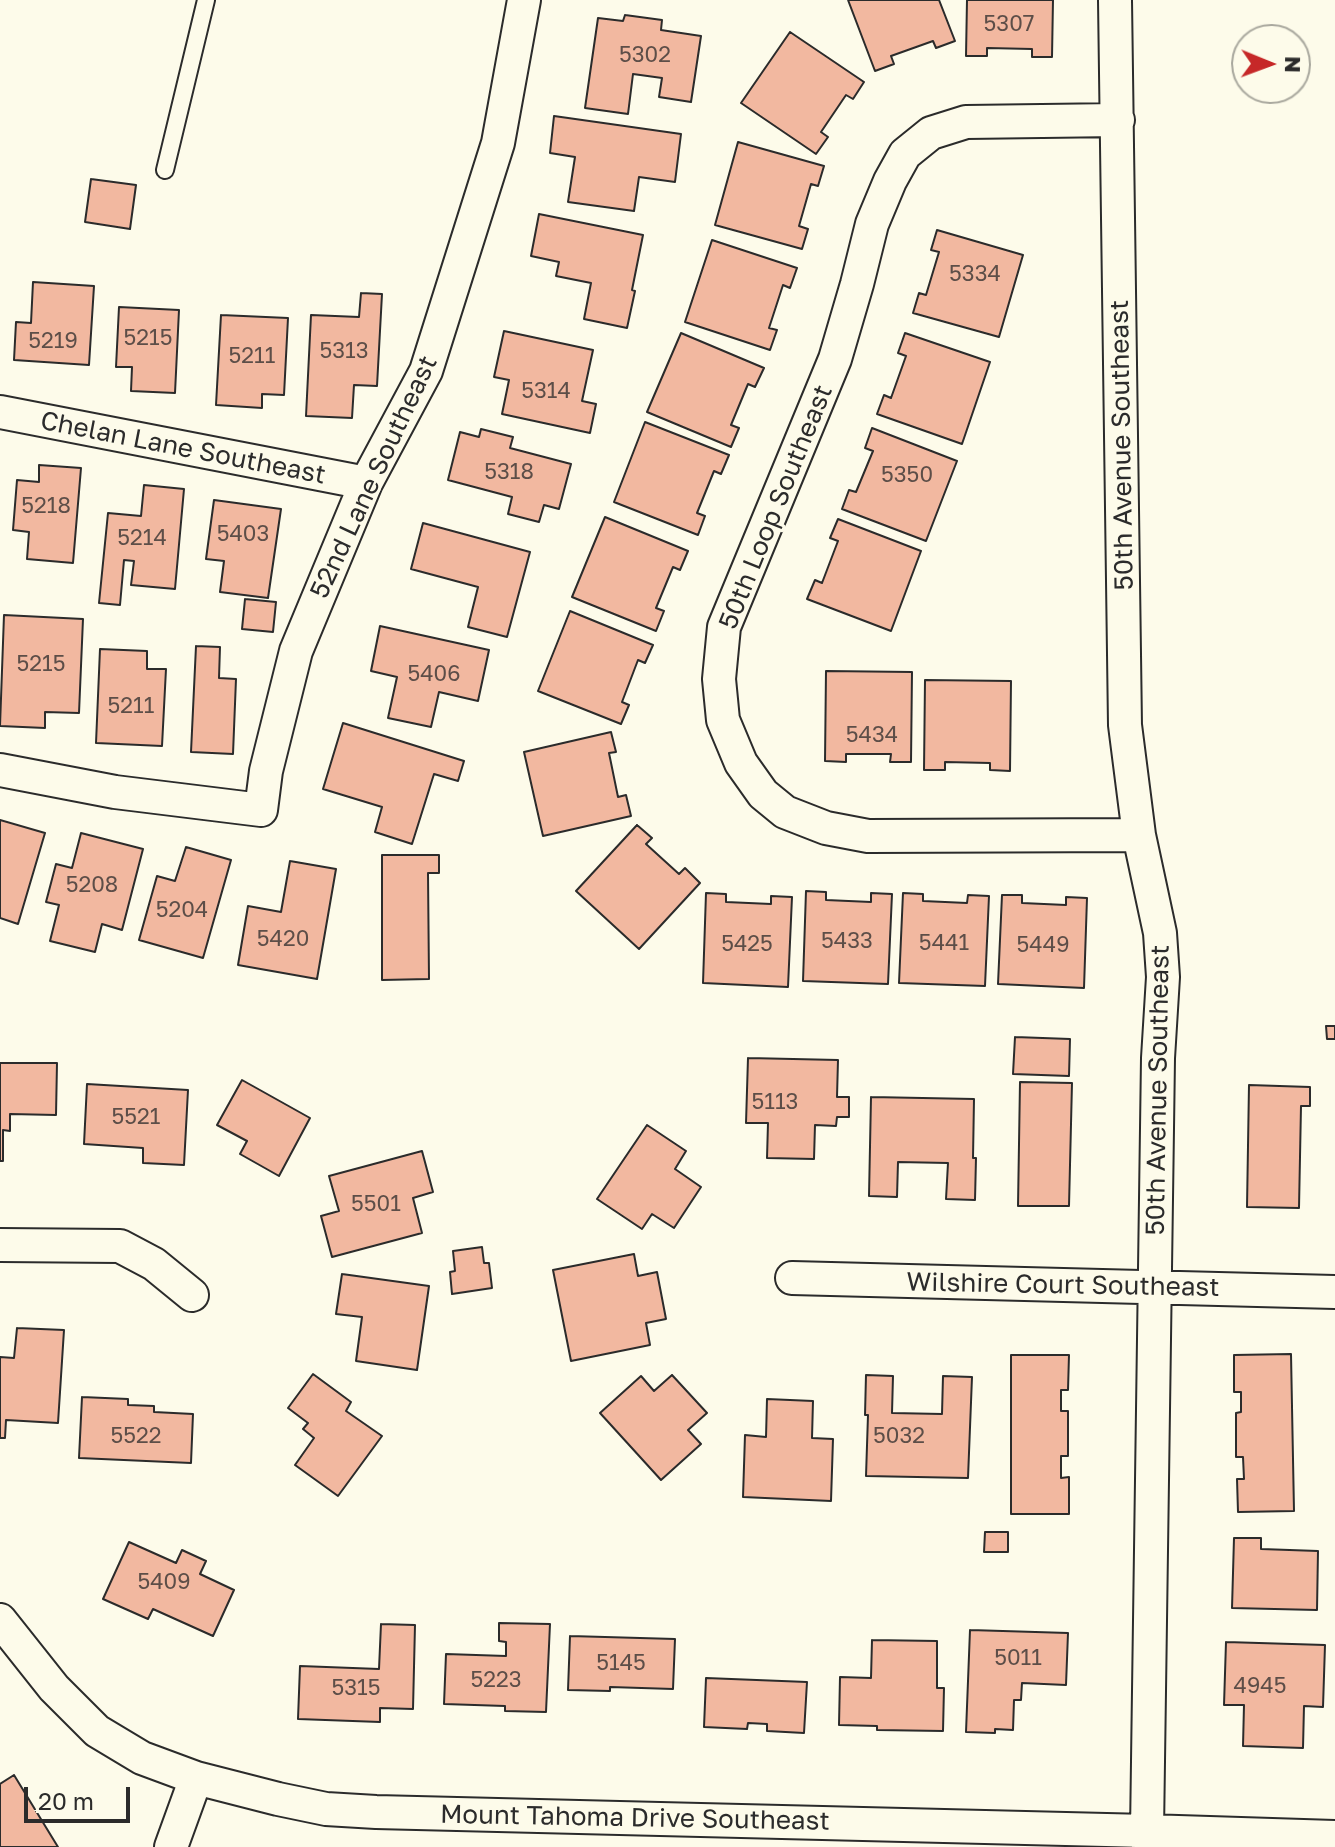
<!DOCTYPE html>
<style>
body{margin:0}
#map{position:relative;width:1335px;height:1847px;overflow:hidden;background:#fdfbea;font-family:"Golos Text",sans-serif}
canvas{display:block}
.north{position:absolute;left:1231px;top:24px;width:80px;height:80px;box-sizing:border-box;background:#fdfbea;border:2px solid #a9a89e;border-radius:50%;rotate:91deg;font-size:22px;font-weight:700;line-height:32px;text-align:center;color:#2b2b2b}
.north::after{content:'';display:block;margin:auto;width:28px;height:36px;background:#c62828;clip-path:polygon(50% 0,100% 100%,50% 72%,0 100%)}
.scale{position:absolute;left:24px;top:1787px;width:106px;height:36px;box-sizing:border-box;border:4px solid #2b2b2b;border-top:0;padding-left:10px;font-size:24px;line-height:28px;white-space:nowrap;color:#2b2b2b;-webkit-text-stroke:6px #fdfbea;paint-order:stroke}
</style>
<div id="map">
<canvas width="1335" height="1847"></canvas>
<div class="north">N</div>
<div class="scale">20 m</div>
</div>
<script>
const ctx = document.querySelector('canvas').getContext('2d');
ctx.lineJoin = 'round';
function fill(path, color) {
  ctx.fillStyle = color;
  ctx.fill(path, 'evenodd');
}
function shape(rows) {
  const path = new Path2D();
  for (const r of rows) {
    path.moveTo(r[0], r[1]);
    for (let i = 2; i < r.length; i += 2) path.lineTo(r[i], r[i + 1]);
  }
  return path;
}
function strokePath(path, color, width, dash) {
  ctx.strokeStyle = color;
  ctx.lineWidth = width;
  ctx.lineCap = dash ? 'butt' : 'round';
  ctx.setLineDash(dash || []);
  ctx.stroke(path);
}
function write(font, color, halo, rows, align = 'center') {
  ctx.font = font + ' "Golos Text",sans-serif';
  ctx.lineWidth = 6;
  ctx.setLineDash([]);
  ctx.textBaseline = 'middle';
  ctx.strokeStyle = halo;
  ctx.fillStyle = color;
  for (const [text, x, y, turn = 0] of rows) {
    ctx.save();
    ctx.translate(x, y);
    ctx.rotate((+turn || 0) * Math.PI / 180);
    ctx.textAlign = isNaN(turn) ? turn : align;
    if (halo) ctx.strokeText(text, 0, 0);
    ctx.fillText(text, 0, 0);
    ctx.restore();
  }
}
const building = shape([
 [848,0,939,0,955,41,936,48,933,41,891,56,894,64,875,71,848,0],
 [967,0,1053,0,1052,57,1032,57,1032,49,987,48,987,56,966,56,967,0],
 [625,15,662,20,661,30,701,36,691,102,659,97,662,78,633,74,628,114,585,108,598,18,623,21,625,15],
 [790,32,864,82,853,99,846,95,821,132,828,137,816,154,741,103,790,32],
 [554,116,681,134,675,182,639,177,634,211,568,202,575,157,550,153,554,116],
 [738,142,824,166,818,186,811,184,799,226,808,229,802,249,715,225,738,142],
 [91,179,136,185,130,229,85,222,91,179],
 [539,214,643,235,632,290,635,291,627,328,584,319,591,283,556,276,559,262,531,256,539,214],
 [937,230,1023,255,999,337,913,313,919,293,926,295,939,252,931,250,937,230],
 [712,240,797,268,790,288,783,285,769,328,777,330,770,350,685,322,712,240],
 [33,282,94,286,89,365,14,360,16,322,31,323,33,282],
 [361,293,382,294,377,386,354,385,352,418,306,416,311,315,359,317,361,293],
 [119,307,179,310,175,393,131,391,132,367,116,367,119,307],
 [221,315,288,318,284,395,262,394,262,408,216,405,221,315],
 [504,331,593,350,582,401,596,404,590,433,502,414,509,380,494,377,504,331],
 [681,333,764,368,755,387,748,384,731,425,739,428,731,447,647,412,681,333],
 [905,333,990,362,962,444,877,414,884,395,891,398,906,356,898,353,905,333],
 [645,422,729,455,721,474,714,471,697,513,705,516,698,535,614,502,645,422],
 [872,428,957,461,926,541,842,509,849,490,856,492,873,451,865,448,872,428],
 [481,429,513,437,510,448,571,464,559,509,544,505,539,522,508,514,512,497,448,480,460,432,479,437,481,429],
 [39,465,81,468,73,563,27,559,29,532,13,530,17,480,39,482,39,465],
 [144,485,184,489,175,589,131,585,134,561,124,560,120,605,99,603,108,513,141,516,144,485],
 [214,500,281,509,268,598,220,592,224,561,206,559,214,500],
 [605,517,688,551,680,570,673,567,656,608,664,611,656,631,572,597,605,517],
 [838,519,921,551,891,631,807,599,815,580,822,583,838,541,830,538,838,519],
 [423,523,530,552,507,637,468,627,478,587,411,569,423,523],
 [245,599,276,602,273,632,242,629,245,599],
 [570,611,653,645,645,663,638,660,622,702,629,705,621,724,538,691,570,611],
 [4,615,83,619,79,713,45,712,45,728,0,726,4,615],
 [380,626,489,650,478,701,439,692,431,727,388,718,397,677,371,671,380,626],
 [196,646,220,647,219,678,236,679,233,754,191,752,196,646],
 [100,649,147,651,147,669,166,669,162,746,96,743,100,649],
 [826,671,912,672,911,762,890,762,891,754,846,754,846,762,825,761,826,671],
 [925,680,1011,681,1010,771,990,770,990,763,945,762,945,770,924,770,925,680],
 [343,723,464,761,458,781,434,774,412,844,375,832,382,807,323,789,343,723],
 [611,732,616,752,609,753,618,797,626,795,631,816,543,836,524,752,611,732],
 [0,820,45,833,18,924,0,918,0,820],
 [637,825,652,838,646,844,679,874,685,868,700,883,639,949,576,891,637,825],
 [81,833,143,849,122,930,102,924,95,952,50,941,59,905,46,902,56,864,72,868,81,833],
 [186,847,231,860,203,958,139,940,157,876,175,881,186,847],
 [382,855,439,855,439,873,428,873,429,979,382,980,382,855],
 [290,861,336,869,317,979,238,965,248,906,281,912,290,861],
 [806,891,826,892,826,900,871,902,871,893,892,894,888,984,803,981,806,891],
 [706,893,726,894,726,902,771,904,771,896,792,897,788,987,703,983,706,893],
 [903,893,923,894,923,901,967,903,968,895,989,896,985,986,899,983,903,893],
 [1002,895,1022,895,1022,903,1066,905,1066,897,1087,898,1084,988,998,984,1002,895],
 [1326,1026,1335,1026,1335,1039,1327,1039,1326,1026],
 [1015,1037,1070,1039,1069,1076,1013,1074,1015,1037],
 [748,1058,838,1060,837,1097,849,1097,849,1117,837,1117,836,1126,815,1125,814,1159,767,1158,768,1123,746,1123,748,1058],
 [0,1063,57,1063,56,1115,10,1114,10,1131,3,1130,3,1161,0,1161,0,1063],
 [242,1080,310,1118,279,1176,240,1154,247,1141,217,1125,242,1080],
 [1020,1082,1072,1083,1069,1206,1018,1206,1020,1082],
 [87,1084,188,1090,184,1165,143,1163,143,1148,84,1144,87,1084],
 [1249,1085,1310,1087,1310,1106,1301,1106,1299,1208,1247,1207,1249,1085],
 [871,1097,974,1099,973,1158,976,1158,975,1200,946,1199,948,1163,898,1162,897,1197,869,1196,871,1097],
 [647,1125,686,1151,675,1169,701,1187,674,1228,652,1214,642,1229,597,1199,647,1125],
 [422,1151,433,1192,413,1198,422,1233,332,1257,321,1216,339,1211,329,1176,422,1151],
 [482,1247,484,1263,489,1263,492,1288,452,1294,450,1272,455,1271,453,1251,482,1247],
 [634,1254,638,1276,657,1272,666,1319,646,1323,650,1345,571,1361,553,1270,634,1254],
 [342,1274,429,1286,417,1370,356,1361,362,1317,336,1314,342,1274],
 [17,1328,64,1330,58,1423,6,1420,5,1438,0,1438,0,1357,14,1358,17,1328],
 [1291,1354,1294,1511,1238,1512,1237,1479,1244,1479,1243,1457,1236,1457,1236,1413,1241,1412,1241,1392,1234,1392,1234,1355,1291,1354],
 [1011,1355,1069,1355,1068,1390,1061,1390,1061,1411,1068,1411,1068,1456,1061,1456,1061,1478,1069,1477,1069,1514,1011,1514,1011,1355],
 [313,1374,351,1402,346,1411,382,1436,338,1496,295,1465,314,1438,303,1429,308,1423,288,1408,313,1374],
 [672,1375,707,1413,688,1430,701,1444,661,1480,600,1413,641,1376,654,1391,672,1375],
 [866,1375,893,1376,892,1413,942,1414,943,1376,972,1377,968,1478,866,1476,868,1415,865,1415,866,1375],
 [82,1397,128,1399,128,1405,154,1406,154,1412,193,1414,191,1463,79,1458,82,1397],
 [767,1399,813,1401,812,1438,833,1439,831,1501,743,1497,745,1435,766,1437,767,1399],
 [985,1532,1008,1532,1008,1552,984,1552,985,1532],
 [1234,1538,1261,1538,1261,1549,1318,1551,1317,1610,1232,1608,1234,1538],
 [129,1542,176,1563,182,1550,206,1561,200,1574,234,1590,213,1636,153,1609,148,1619,103,1599,129,1542],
 [499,1623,550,1624,546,1712,505,1711,505,1706,444,1704,446,1654,506,1656,506,1642,499,1641,499,1623],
 [381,1624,415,1625,413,1709,380,1708,380,1722,298,1719,300,1666,379,1669,381,1624],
 [970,1630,1068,1633,1066,1685,1022,1683,1021,1700,1014,1700,1013,1730,995,1729,995,1733,966,1732,970,1630],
 [570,1636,675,1639,673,1689,610,1687,610,1691,568,1690,570,1636],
 [872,1640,937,1641,937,1688,944,1688,943,1731,877,1730,877,1726,839,1725,840,1677,871,1678,872,1640],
 [1226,1642,1325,1645,1323,1707,1304,1706,1303,1748,1243,1746,1244,1705,1224,1705,1226,1642],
 [706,1678,807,1682,804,1733,767,1731,767,1724,748,1723,747,1729,704,1727,706,1678],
 [14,1775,58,1847,0,1847,0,1784,14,1775]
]);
const lane = shape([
 [165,170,206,0]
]);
const street = shape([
 [1115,0,1125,725,1139,835,1160,933,1163,977,1158,1058,1147,1831,1148,1847],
 [1118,120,966,122,931,133,905,154,890,181,872,224,857,284,835,359,724,627,719,679,723,720,741,763,763,794,785,812,826,828,868,836,1139,835],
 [0,412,366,483],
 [0,770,115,792,261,810,266,771,296,651,366,483,426,371,498,143,524,0],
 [0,1245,120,1246,154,1264,192,1295],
 [792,1278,1335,1292],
 [0,1620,54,1688,97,1731,142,1758,196,1778,278,1799,326,1809,376,1812,1147,1831,1335,1837],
 [171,1847,196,1778]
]);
const numberNames = [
 ["5307",1009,24],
 ["5302",645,55],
 ["5334",975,274],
 ["5215",148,338],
 ["5219",53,341],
 ["5313",344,351],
 ["5211",252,356],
 ["5314",546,391],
 ["5318",509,472],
 ["5350",907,475],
 ["5218",46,506],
 ["5403",243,534],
 ["5214",142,538],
 ["5215",41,664],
 ["5406",434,674],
 ["5211",131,706],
 ["5434",872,735],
 ["5208",92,885],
 ["5204",182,910],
 ["5420",283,939],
 ["5433",847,941],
 ["5441",944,943],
 ["5425",747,944],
 ["5449",1043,945],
 ["5113",775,1102],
 ["5521",136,1117],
 ["5501",376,1204],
 ["5522",136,1436],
 ["5032",899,1436],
 ["5409",164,1582],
 ["5011",1018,1658],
 ["5145",621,1663],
 ["5223",496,1680],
 ["4945",1260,1686],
 ["5315",356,1688]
];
const streetNames = [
 ["50th Avenue Southeast",1122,445,-91],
 ["Chelan Lane Southeast",183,448,11],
 ["52nd Lane Southeast",374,477,-65],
 ["50th Loop Southeast",776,507,-68],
 ["50th Avenue Southeast",1158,1090,-89],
 ["Wilshire Court Southeast",1063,1285,1],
 ["Mount Tahoma Drive Southeast",635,1818,1]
];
fill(building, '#f2b8a0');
strokePath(building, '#2b2b2b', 2);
strokePath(lane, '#2b2b2b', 20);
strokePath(street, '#2b2b2b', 36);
strokePath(lane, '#fdfbea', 16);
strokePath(street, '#fdfbea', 32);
write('22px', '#5d4e48', null, numberNames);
write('26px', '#2b2b2b', '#fdfbea', streetNames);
</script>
